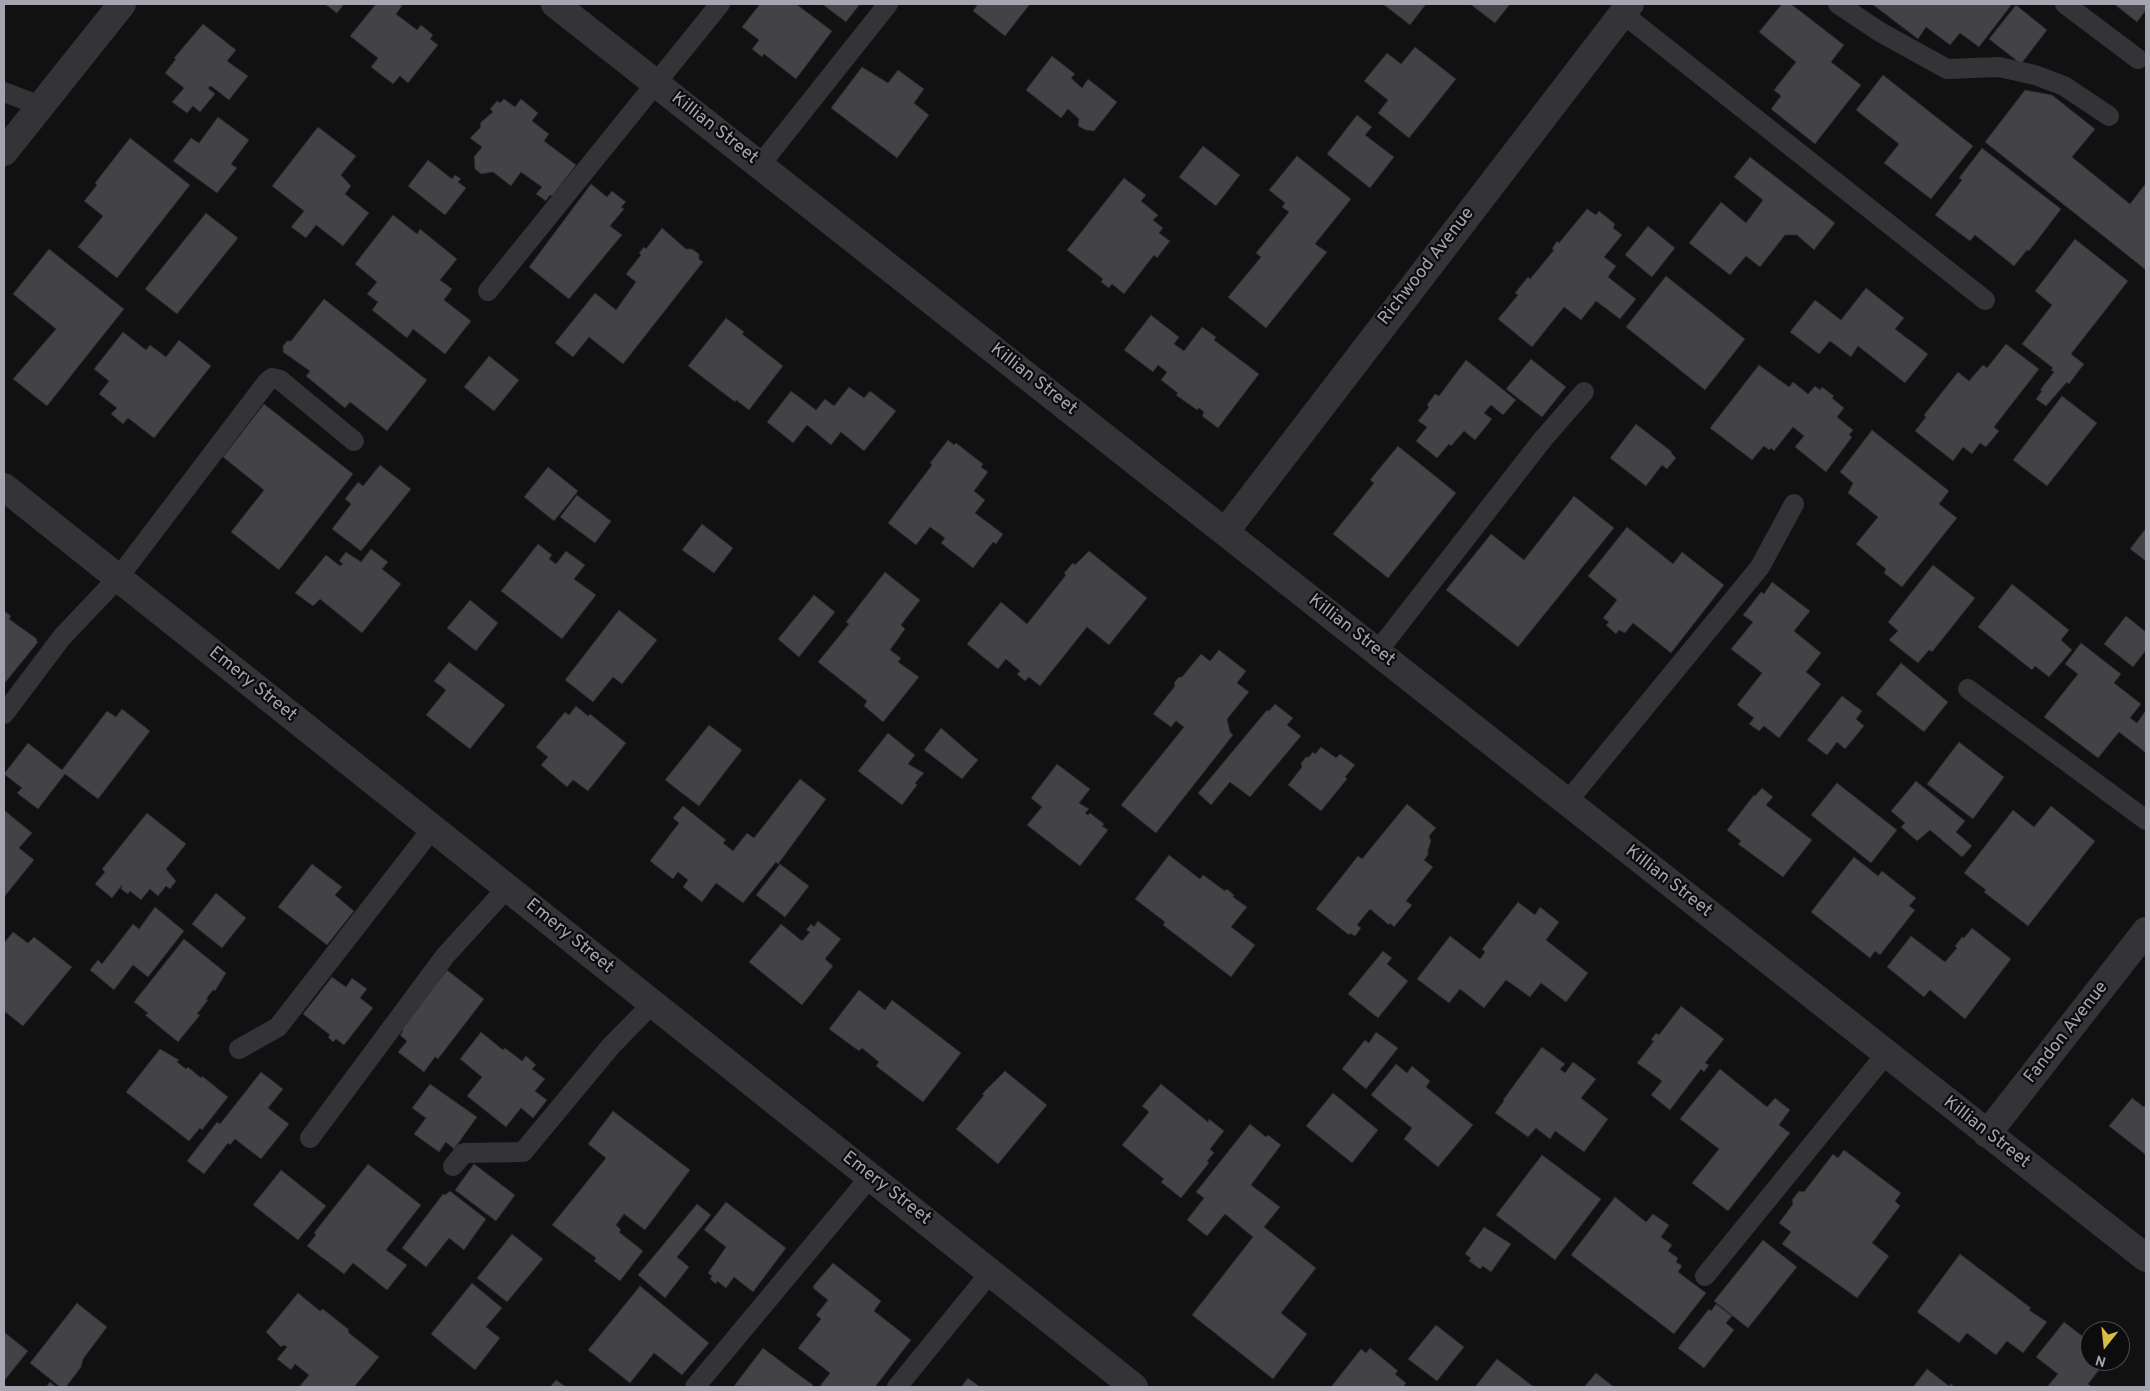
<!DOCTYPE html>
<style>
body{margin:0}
#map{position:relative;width:2150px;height:1391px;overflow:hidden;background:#111112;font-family:Overpass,sans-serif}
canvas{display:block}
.frame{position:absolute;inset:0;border:5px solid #a4a5b1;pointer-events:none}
.north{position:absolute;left:2080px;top:1321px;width:50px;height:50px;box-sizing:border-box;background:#0c0c0d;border:1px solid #49494f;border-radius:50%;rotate:196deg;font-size:14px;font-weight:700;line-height:20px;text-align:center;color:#a4a5b1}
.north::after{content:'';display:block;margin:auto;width:18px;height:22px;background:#d9be41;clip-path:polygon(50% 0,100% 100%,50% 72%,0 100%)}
</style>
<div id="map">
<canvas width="2150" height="1391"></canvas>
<div class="frame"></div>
<div class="north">N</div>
</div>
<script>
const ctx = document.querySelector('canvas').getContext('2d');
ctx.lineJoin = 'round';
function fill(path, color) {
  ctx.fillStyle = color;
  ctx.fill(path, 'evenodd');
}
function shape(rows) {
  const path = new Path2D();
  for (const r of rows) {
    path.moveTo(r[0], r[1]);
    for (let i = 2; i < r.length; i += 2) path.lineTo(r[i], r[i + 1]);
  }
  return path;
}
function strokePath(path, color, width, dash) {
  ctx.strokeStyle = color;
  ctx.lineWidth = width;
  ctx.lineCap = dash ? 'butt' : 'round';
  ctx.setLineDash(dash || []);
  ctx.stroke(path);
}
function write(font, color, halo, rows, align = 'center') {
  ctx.font = font + ' Overpass,sans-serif';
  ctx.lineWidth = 4.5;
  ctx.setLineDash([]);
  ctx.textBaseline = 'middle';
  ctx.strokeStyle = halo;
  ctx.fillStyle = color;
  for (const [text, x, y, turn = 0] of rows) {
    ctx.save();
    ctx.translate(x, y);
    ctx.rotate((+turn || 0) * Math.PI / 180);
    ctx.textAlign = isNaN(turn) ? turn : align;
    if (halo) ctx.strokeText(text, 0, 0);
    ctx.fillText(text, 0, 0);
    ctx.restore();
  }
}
const building = shape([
 [325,4,344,4,337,13,325,4],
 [376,4,399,4,402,6,396,14,417,30,421,25,433,35,430,39,438,45,408,83,400,76,393,84,371,67,378,58,350,36,376,4],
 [760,4,796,4,832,31,796,79,764,54,762,57,752,49,759,40,742,27,760,4],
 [822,4,860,4,846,22,822,4],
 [978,4,1030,4,1005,36,973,11,978,4],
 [1383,4,1426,4,1410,25,1383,4],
 [1470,4,1510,4,1495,23,1470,4],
 [1782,4,1791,4,1844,45,1831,62,1861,85,1815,144,1771,109,1781,96,1774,90,1796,62,1759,32,1782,4],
 [1872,4,2012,4,1979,47,1960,33,1950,45,1926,27,1918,39,1872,4],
 [2114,4,2146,4,2146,10,2137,22,2114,4],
 [2016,5,2047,30,2021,64,1989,39,2016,5],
 [203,24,236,50,227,61,248,76,229,100,211,86,208,88,215,94,200,112,193,106,187,113,172,102,184,88,165,73,176,59,174,58,203,24],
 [1415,47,1456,79,1409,138,1378,113,1388,100,1364,81,1387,53,1401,64,1415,47],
 [1052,56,1075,74,1071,78,1082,88,1088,79,1117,102,1094,131,1086,130,1078,126,1079,119,1068,109,1061,118,1026,90,1052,56],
 [862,67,888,83,898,70,924,89,914,103,929,115,897,158,831,108,862,67],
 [1883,75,1973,146,1931,199,1884,163,1899,144,1856,110,1883,75],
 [2025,90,2052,95,2095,129,2072,157,2130,204,2146,183,2146,270,1985,142,2025,90],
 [504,99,515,107,521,99,538,113,532,121,549,134,544,141,576,165,552,196,550,195,546,201,536,194,542,187,521,172,511,186,493,172,481,174,475,169,474,157,482,147,470,138,480,128,481,122,493,112,490,109,497,101,500,103,504,99],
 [1357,115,1372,127,1365,135,1394,157,1370,188,1327,154,1357,115],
 [218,117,249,140,231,164,237,168,217,193,173,161,191,138,199,143,218,117],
 [318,127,356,156,341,175,351,186,345,194,369,213,343,246,316,225,306,238,291,227,304,211,272,186,318,127],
 [130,138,190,185,117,278,78,247,103,216,84,201,97,185,95,183,130,138],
 [1203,146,1240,175,1216,206,1179,177,1203,146],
 [1982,148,2061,209,2029,251,2027,250,2014,266,1975,235,1970,241,1935,215,1962,180,1959,178,1982,148],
 [1297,156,1351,199,1315,244,1327,252,1266,328,1228,297,1261,257,1256,253,1289,212,1282,207,1285,203,1269,190,1297,156],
 [1750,157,1835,223,1814,250,1797,235,1785,235,1760,267,1746,256,1730,275,1689,243,1721,202,1746,223,1763,200,1734,177,1750,157],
 [428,160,452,179,455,175,461,179,458,182,466,188,445,215,408,186,428,160],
 [1124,178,1146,195,1141,201,1158,215,1153,220,1163,228,1159,233,1170,241,1157,258,1154,255,1124,294,1112,284,1109,288,1101,282,1103,279,1067,250,1124,178],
 [591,184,607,197,612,191,626,202,621,207,624,209,610,226,622,235,569,299,529,267,591,184],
 [1587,209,1596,215,1599,211,1615,224,1613,228,1622,235,1604,257,1616,266,1608,277,1636,299,1620,319,1596,301,1581,320,1564,307,1532,347,1498,319,1518,295,1515,293,1528,277,1530,279,1554,250,1552,249,1557,241,1559,243,1587,209],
 [206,213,238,238,177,314,145,289,206,213],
 [393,215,417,234,420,229,457,259,440,280,452,289,444,300,471,321,445,354,413,329,407,338,372,310,378,302,367,294,377,282,355,264,393,215],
 [1648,226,1675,248,1652,277,1625,255,1648,226],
 [662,228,686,249,692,249,699,254,699,259,703,262,623,364,589,337,573,357,555,343,595,293,616,310,636,282,626,274,641,255,639,253,644,247,646,249,662,228],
 [2075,239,2128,281,2071,354,2084,364,2069,384,2067,382,2046,406,2036,399,2042,391,2040,390,2054,372,2051,370,2053,368,2022,344,2052,305,2035,291,2075,239],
 [49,249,124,309,47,406,13,379,56,329,13,294,49,249],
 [1666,276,1745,339,1705,390,1626,327,1666,276],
 [1866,288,1904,318,1895,329,1928,354,1905,383,1858,346,1851,357,1830,341,1819,354,1790,332,1815,300,1841,320,1866,288],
 [324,299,427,380,387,431,350,402,345,408,306,376,310,371,283,352,283,346,287,341,291,341,324,299],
 [1151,315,1179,337,1174,344,1184,351,1202,327,1216,337,1214,340,1259,374,1218,428,1202,416,1204,412,1199,408,1197,410,1176,395,1178,393,1161,380,1167,372,1158,365,1153,372,1124,350,1151,315],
 [726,318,744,332,742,334,783,366,749,410,736,400,735,402,688,366,726,318],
 [123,332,146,350,150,345,166,357,179,340,211,366,154,438,128,418,123,424,111,414,117,408,99,394,109,381,94,369,123,332],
 [2006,344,2039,369,1994,427,1999,431,1986,447,1980,443,1972,454,1963,447,1953,461,1915,431,1926,417,1924,415,1958,372,1969,381,1983,365,1987,368,2006,344],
 [489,356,519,380,494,411,464,387,489,356],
 [1531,359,1566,387,1542,417,1506,389,1531,359],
 [1466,360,1516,400,1503,415,1491,405,1484,413,1492,419,1475,440,1464,431,1451,446,1449,444,1437,458,1416,441,1427,427,1418,421,1429,407,1427,405,1435,394,1439,396,1466,360],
 [1759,365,1789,387,1793,382,1808,394,1815,386,1820,390,1822,387,1834,396,1832,398,1844,408,1837,417,1853,430,1849,435,1852,437,1826,472,1795,447,1804,436,1793,427,1774,451,1771,448,1769,450,1764,446,1752,460,1710,428,1759,365],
 [849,387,864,398,870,391,896,411,864,451,841,432,831,445,807,425,793,443,767,422,791,391,816,410,825,399,834,406,849,387],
 [2062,396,2097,423,2047,486,2013,460,2062,396],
 [264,404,353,474,279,570,231,532,264,490,223,457,264,404],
 [1636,424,1672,452,1671,453,1676,458,1667,469,1662,465,1646,486,1610,458,1636,424],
 [1872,430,1949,491,1939,504,1957,518,1902,587,1884,573,1886,569,1856,544,1878,517,1848,493,1853,483,1840,472,1872,430],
 [948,440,954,445,956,443,983,464,981,467,988,472,974,491,985,500,975,513,1003,534,996,544,993,542,973,568,941,543,945,538,930,527,916,545,888,523,932,465,930,463,948,440],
 [1398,446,1456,493,1388,578,1333,534,1374,483,1370,480,1398,446],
 [380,465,411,489,361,551,332,529,351,504,345,499,358,482,363,486,380,465],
 [548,467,578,491,554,521,524,497,548,467],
 [577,495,611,521,595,543,560,517,577,495],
 [1574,496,1614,528,1518,647,1446,590,1491,534,1524,560,1574,496],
 [702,524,733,548,714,573,682,550,702,524],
 [1627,527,1673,564,1682,552,1724,585,1671,653,1633,623,1625,633,1619,630,1616,634,1606,625,1609,622,1603,618,1617,600,1588,576,1627,527],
 [2146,528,2146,561,2130,549,2146,528],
 [538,544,552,555,549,559,556,564,566,551,585,565,574,579,596,595,562,639,501,591,538,544],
 [371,549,388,562,382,569,401,584,362,633,320,599,313,606,295,593,326,555,340,566,343,564,339,561,346,552,361,562,371,549],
 [1089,551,1147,598,1109,645,1087,627,1040,686,1029,677,1025,681,1017,674,1020,671,1006,659,998,669,967,644,1001,602,1027,624,1066,575,1064,573,1073,563,1075,565,1089,551],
 [1933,565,1975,598,1932,652,1929,650,1918,663,1889,640,1898,631,1888,622,1933,565],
 [885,572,920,600,901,625,905,629,890,650,901,658,898,662,919,677,883,722,864,706,867,701,818,662,849,624,846,622,885,572],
 [1772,582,1810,611,1794,631,1821,653,1806,672,1821,684,1779,738,1764,726,1759,731,1749,724,1754,718,1737,705,1762,673,1731,649,1753,622,1743,615,1761,592,1764,594,1772,582],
 [2012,584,2069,630,2061,640,2072,650,2049,677,2035,666,2032,670,1978,627,2012,584],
 [814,595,835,612,799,657,778,639,814,595],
 [470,600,498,623,476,651,447,628,470,600],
 [619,610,657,640,622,684,613,677,593,702,565,680,619,610],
 [4,611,11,616,9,619,37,639,36,640,38,642,4,684,4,611],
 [2126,616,2146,632,2146,650,2133,667,2104,644,2126,616],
 [2081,643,2121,674,2114,683,2141,704,2130,718,2137,723,2146,710,2146,753,2119,732,2098,758,2044,717,2078,674,2065,664,2081,643],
 [1219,650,1246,671,1237,683,1249,692,1227,719,1230,732,1233,735,1156,833,1121,805,1184,727,1176,721,1171,727,1153,714,1175,686,1174,683,1179,677,1182,677,1201,654,1210,661,1219,650],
 [449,662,505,705,470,749,426,715,446,690,434,681,449,662],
 [1901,663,1948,702,1924,732,1876,694,1901,663],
 [1842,696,1862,711,1856,719,1864,726,1845,749,1837,742,1827,755,1807,740,1842,696],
 [1275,704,1293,718,1287,725,1301,736,1250,797,1230,782,1211,805,1198,793,1267,710,1269,711,1275,704],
 [576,706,588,716,590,714,626,743,588,791,573,780,567,787,541,765,548,757,536,747,565,712,569,715,576,706],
 [122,709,150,731,98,799,65,774,38,809,17,793,22,788,4,774,28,743,62,770,107,711,116,717,122,709],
 [709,725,742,750,699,806,665,780,709,725],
 [941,728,978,760,962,779,924,750,941,728],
 [888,733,915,755,908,764,924,773,915,783,917,785,902,805,858,771,888,733],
 [1959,742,2004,777,1973,819,1927,784,1959,742],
 [1321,747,1336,758,1340,754,1355,765,1345,777,1347,779,1321,811,1288,785,1302,767,1301,763,1306,757,1309,757,1313,752,1315,754,1321,747],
 [1057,764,1090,789,1079,803,1089,809,1085,813,1088,815,1090,813,1104,824,1102,826,1108,830,1080,866,1027,825,1042,807,1031,798,1057,764],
 [800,779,826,799,778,864,776,862,743,903,716,883,702,902,683,887,688,880,678,872,673,879,650,861,679,823,673,818,683,806,726,840,723,843,733,851,747,833,754,838,800,779],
 [1916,781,1965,821,1956,832,1972,846,1962,857,1930,830,1917,841,1901,827,1905,823,1891,811,1916,781],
 [1837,783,1897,830,1871,863,1811,815,1837,783],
 [1762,788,1773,797,1766,805,1812,840,1783,877,1738,844,1741,841,1727,830,1754,795,1755,796,1762,788],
 [1407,804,1436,828,1429,836,1431,841,1428,850,1428,855,1424,860,1433,867,1406,901,1412,905,1394,927,1390,923,1389,925,1370,909,1357,925,1361,928,1355,936,1350,933,1349,935,1316,909,1358,856,1362,859,1407,804],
 [2051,806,2095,841,2028,926,1984,892,1986,890,1964,873,2013,810,2034,827,2051,806],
 [4,810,32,833,19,848,34,860,4,897,4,810],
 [147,813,186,844,166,869,176,881,170,889,166,886,158,896,150,889,141,900,130,891,128,894,121,889,122,885,112,898,95,884,105,872,102,869,147,813],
 [1169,855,1200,879,1203,875,1225,891,1227,889,1234,895,1233,897,1247,907,1231,927,1255,945,1231,977,1163,925,1165,922,1135,899,1169,855],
 [1854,857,1878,876,1882,871,1916,898,1909,906,1915,910,1880,955,1875,951,1870,958,1811,912,1854,857],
 [312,864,342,887,335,895,354,911,327,945,278,907,312,864],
 [780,864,809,886,785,917,756,895,780,864],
 [216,893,246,918,222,948,192,924,216,893],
 [1518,902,1535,915,1540,907,1559,922,1546,940,1588,973,1566,1002,1541,983,1530,997,1506,980,1484,1008,1460,989,1449,1003,1417,979,1450,936,1480,959,1485,952,1482,949,1518,902],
 [155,907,184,931,148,977,133,965,114,990,90,970,98,960,102,964,133,924,139,929,155,907],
 [818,921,841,939,825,959,833,966,802,1005,749,962,781,924,802,941,810,932,806,930,811,924,814,927,818,921],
 [1972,928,2011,959,1965,1019,1930,990,1924,997,1887,967,1911,936,1945,962,1957,948,1955,946,1962,937,1964,938,1972,928],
 [13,932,28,943,34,937,72,967,23,1026,4,1011,4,943,13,932],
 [184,939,226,973,215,991,213,990,206,999,208,1000,197,1014,200,1015,178,1042,145,1015,148,1013,134,1002,184,939],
 [1383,951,1392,958,1387,964,1408,981,1378,1018,1348,994,1383,951],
 [447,970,484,999,438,1059,435,1057,424,1072,398,1052,407,1041,400,1035,403,1031,401,1029,447,970],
 [332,977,346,987,352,978,367,989,360,998,373,1008,344,1045,336,1039,333,1042,328,1037,330,1035,303,1014,332,977],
 [859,990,885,1010,892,1000,961,1053,923,1102,876,1066,879,1062,862,1048,859,1051,829,1029,859,990],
 [1681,1006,1724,1039,1705,1063,1709,1065,1704,1072,1701,1069,1670,1110,1651,1095,1662,1081,1637,1063,1654,1041,1651,1040,1656,1033,1659,1035,1681,1006],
 [481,1032,503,1050,505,1048,522,1061,526,1056,536,1065,532,1069,545,1079,535,1091,547,1100,533,1118,521,1108,506,1127,467,1096,482,1077,460,1059,481,1032],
 [1376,1032,1398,1048,1366,1089,1342,1069,1365,1040,1369,1043,1376,1032],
 [1542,1047,1565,1064,1560,1069,1565,1073,1573,1062,1596,1079,1581,1098,1608,1119,1584,1152,1555,1131,1550,1139,1536,1128,1528,1137,1495,1113,1504,1101,1503,1100,1542,1047],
 [160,1049,179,1060,177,1062,186,1069,188,1067,201,1078,202,1076,228,1097,202,1130,200,1128,189,1141,126,1092,160,1049],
 [1396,1064,1407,1073,1412,1066,1430,1081,1426,1087,1473,1125,1438,1167,1404,1139,1412,1128,1371,1095,1396,1064],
 [1720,1069,1767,1107,1775,1098,1790,1110,1779,1125,1790,1133,1728,1211,1692,1183,1719,1149,1680,1119,1720,1069],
 [1005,1071,1047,1105,998,1164,956,1129,984,1095,982,1094,1005,1071],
 [261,1072,283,1089,268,1108,289,1124,261,1159,235,1139,230,1145,228,1143,204,1174,187,1161,217,1122,220,1124,261,1072],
 [430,1084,477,1117,454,1149,446,1142,439,1152,414,1134,426,1118,412,1108,430,1084],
 [1161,1084,1208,1122,1209,1119,1224,1131,1210,1149,1214,1153,1207,1161,1209,1163,1181,1198,1161,1182,1164,1179,1122,1145,1149,1112,1142,1106,1161,1084],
 [1333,1093,1378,1130,1352,1163,1306,1126,1333,1093],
 [2132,1098,2144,1107,2146,1104,2146,1155,2109,1126,2132,1098],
 [613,1111,690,1170,645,1230,624,1214,616,1225,621,1230,619,1232,643,1251,620,1281,594,1261,596,1258,552,1225,606,1158,588,1144,613,1111],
 [1250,1124,1266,1137,1268,1135,1281,1145,1251,1185,1280,1207,1264,1227,1316,1268,1281,1313,1307,1334,1273,1379,1192,1315,1253,1237,1225,1214,1207,1236,1187,1220,1204,1198,1196,1192,1250,1124],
 [1844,1150,1901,1193,1895,1201,1900,1206,1872,1243,1889,1256,1857,1298,1782,1244,1791,1232,1779,1223,1793,1204,1792,1200,1799,1191,1804,1192,1833,1154,1838,1158,1844,1150],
 [1542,1155,1601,1199,1555,1260,1496,1215,1542,1155],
 [368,1164,421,1205,386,1250,407,1265,387,1290,353,1263,344,1274,307,1246,316,1235,314,1233,368,1164],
 [474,1164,515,1195,496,1221,455,1190,474,1164],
 [281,1170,326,1206,298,1240,253,1205,281,1170],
 [450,1191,486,1219,464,1250,449,1238,426,1267,402,1248,443,1194,445,1195,450,1191],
 [1615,1197,1646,1222,1653,1214,1669,1225,1661,1237,1672,1245,1668,1251,1678,1258,1676,1262,1682,1266,1678,1272,1706,1293,1674,1334,1571,1255,1615,1197],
 [726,1202,786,1248,753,1292,734,1277,726,1288,717,1281,716,1284,710,1279,712,1276,708,1273,726,1247,704,1230,726,1202],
 [697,1204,711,1215,677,1257,689,1267,665,1298,638,1275,697,1204],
 [1484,1227,1511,1244,1491,1272,1483,1266,1480,1269,1469,1261,1471,1258,1465,1254,1484,1227],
 [512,1234,543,1259,507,1302,477,1278,512,1234],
 [1763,1240,1797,1267,1748,1328,1714,1301,1763,1240],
 [1960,1254,2031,1308,2029,1310,2047,1322,2023,1353,2007,1341,1996,1355,1967,1333,1959,1343,1917,1312,1960,1254],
 [833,1263,881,1301,874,1311,911,1340,875,1387,822,1387,820,1386,830,1373,798,1348,821,1319,816,1315,828,1300,813,1288,814,1285,833,1263],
 [472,1283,502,1308,486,1327,500,1338,475,1370,431,1334,472,1283],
 [640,1286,709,1343,682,1375,654,1353,630,1383,588,1350,640,1286],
 [298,1293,320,1311,323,1309,348,1329,349,1333,379,1357,354,1387,299,1387,309,1375,295,1364,291,1370,277,1359,287,1347,284,1345,281,1347,266,1332,298,1293],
 [77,1303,107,1327,83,1359,81,1367,66,1387,60,1387,30,1363,77,1303],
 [1716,1304,1732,1316,1726,1323,1734,1330,1704,1368,1678,1348,1709,1309,1711,1311,1716,1304],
 [2064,1322,2090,1342,2090,1361,2106,1361,2088,1384,2092,1387,2047,1387,2058,1374,2036,1357,2064,1322],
 [1436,1325,1464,1347,1437,1381,1408,1359,1436,1325],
 [4,1332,28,1351,4,1381,4,1332],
 [763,1348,788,1367,813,1385,811,1387,734,1386,763,1348],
 [1370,1348,1398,1371,1395,1374,1406,1383,1403,1387,1331,1387,1361,1349,1366,1353,1370,1348],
 [1497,1359,1534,1387,1475,1387,1497,1359],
 [1927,1369,1949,1386,1951,1384,1955,1387,1913,1387,1927,1369],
 [1596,1373,1614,1387,1584,1387,1596,1373],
 [968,1378,980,1387,961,1387,968,1378],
 [556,1380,566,1387,550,1387,556,1380],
 [50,1382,56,1387,46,1387,50,1382]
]);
const service = shape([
 [1838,4,1880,32,1947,69,1999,67,2035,75,2064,86,2109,116],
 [2065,4,2138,59],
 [1622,13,1985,300],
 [4,92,41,106],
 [760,165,888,4],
 [488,291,720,4],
 [1377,652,1543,439,1584,392],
 [1968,689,2146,820],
 [4,714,62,637,118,578,267,382,272,378,280,380,354,441],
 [1567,802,1760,567,1794,504],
 [239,1049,278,1027,432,829],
 [310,1138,445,956,507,888],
 [453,1166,464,1153,523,1152,611,1046,652,1004],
 [1705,1276,1886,1054],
 [695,1387,870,1177],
 [897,1387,990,1273]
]);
const minor = shape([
 [555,4,2146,1258],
 [4,152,122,4],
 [4,487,1134,1387],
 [1225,532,1630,4],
 [1987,1134,2146,931]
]);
const streetNames = [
 ["Killian Street",714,129,38],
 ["Richwood Avenue",1427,267,-52],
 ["Killian Street",1033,380,38],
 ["Killian Street",1351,631,38],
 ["Emery Street",252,685,39],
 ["Killian Street",1668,882,38],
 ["Emery Street",569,937,39],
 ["Fandon Avenue",2067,1033,-52],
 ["Killian Street",1986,1133,38],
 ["Emery Street",886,1189,38]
];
fill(building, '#434347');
strokePath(building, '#2b2b2d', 1);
strokePath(service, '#343438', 20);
strokePath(minor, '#343438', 28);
write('18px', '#a4a5b1', '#0c0c0d', streetNames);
</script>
